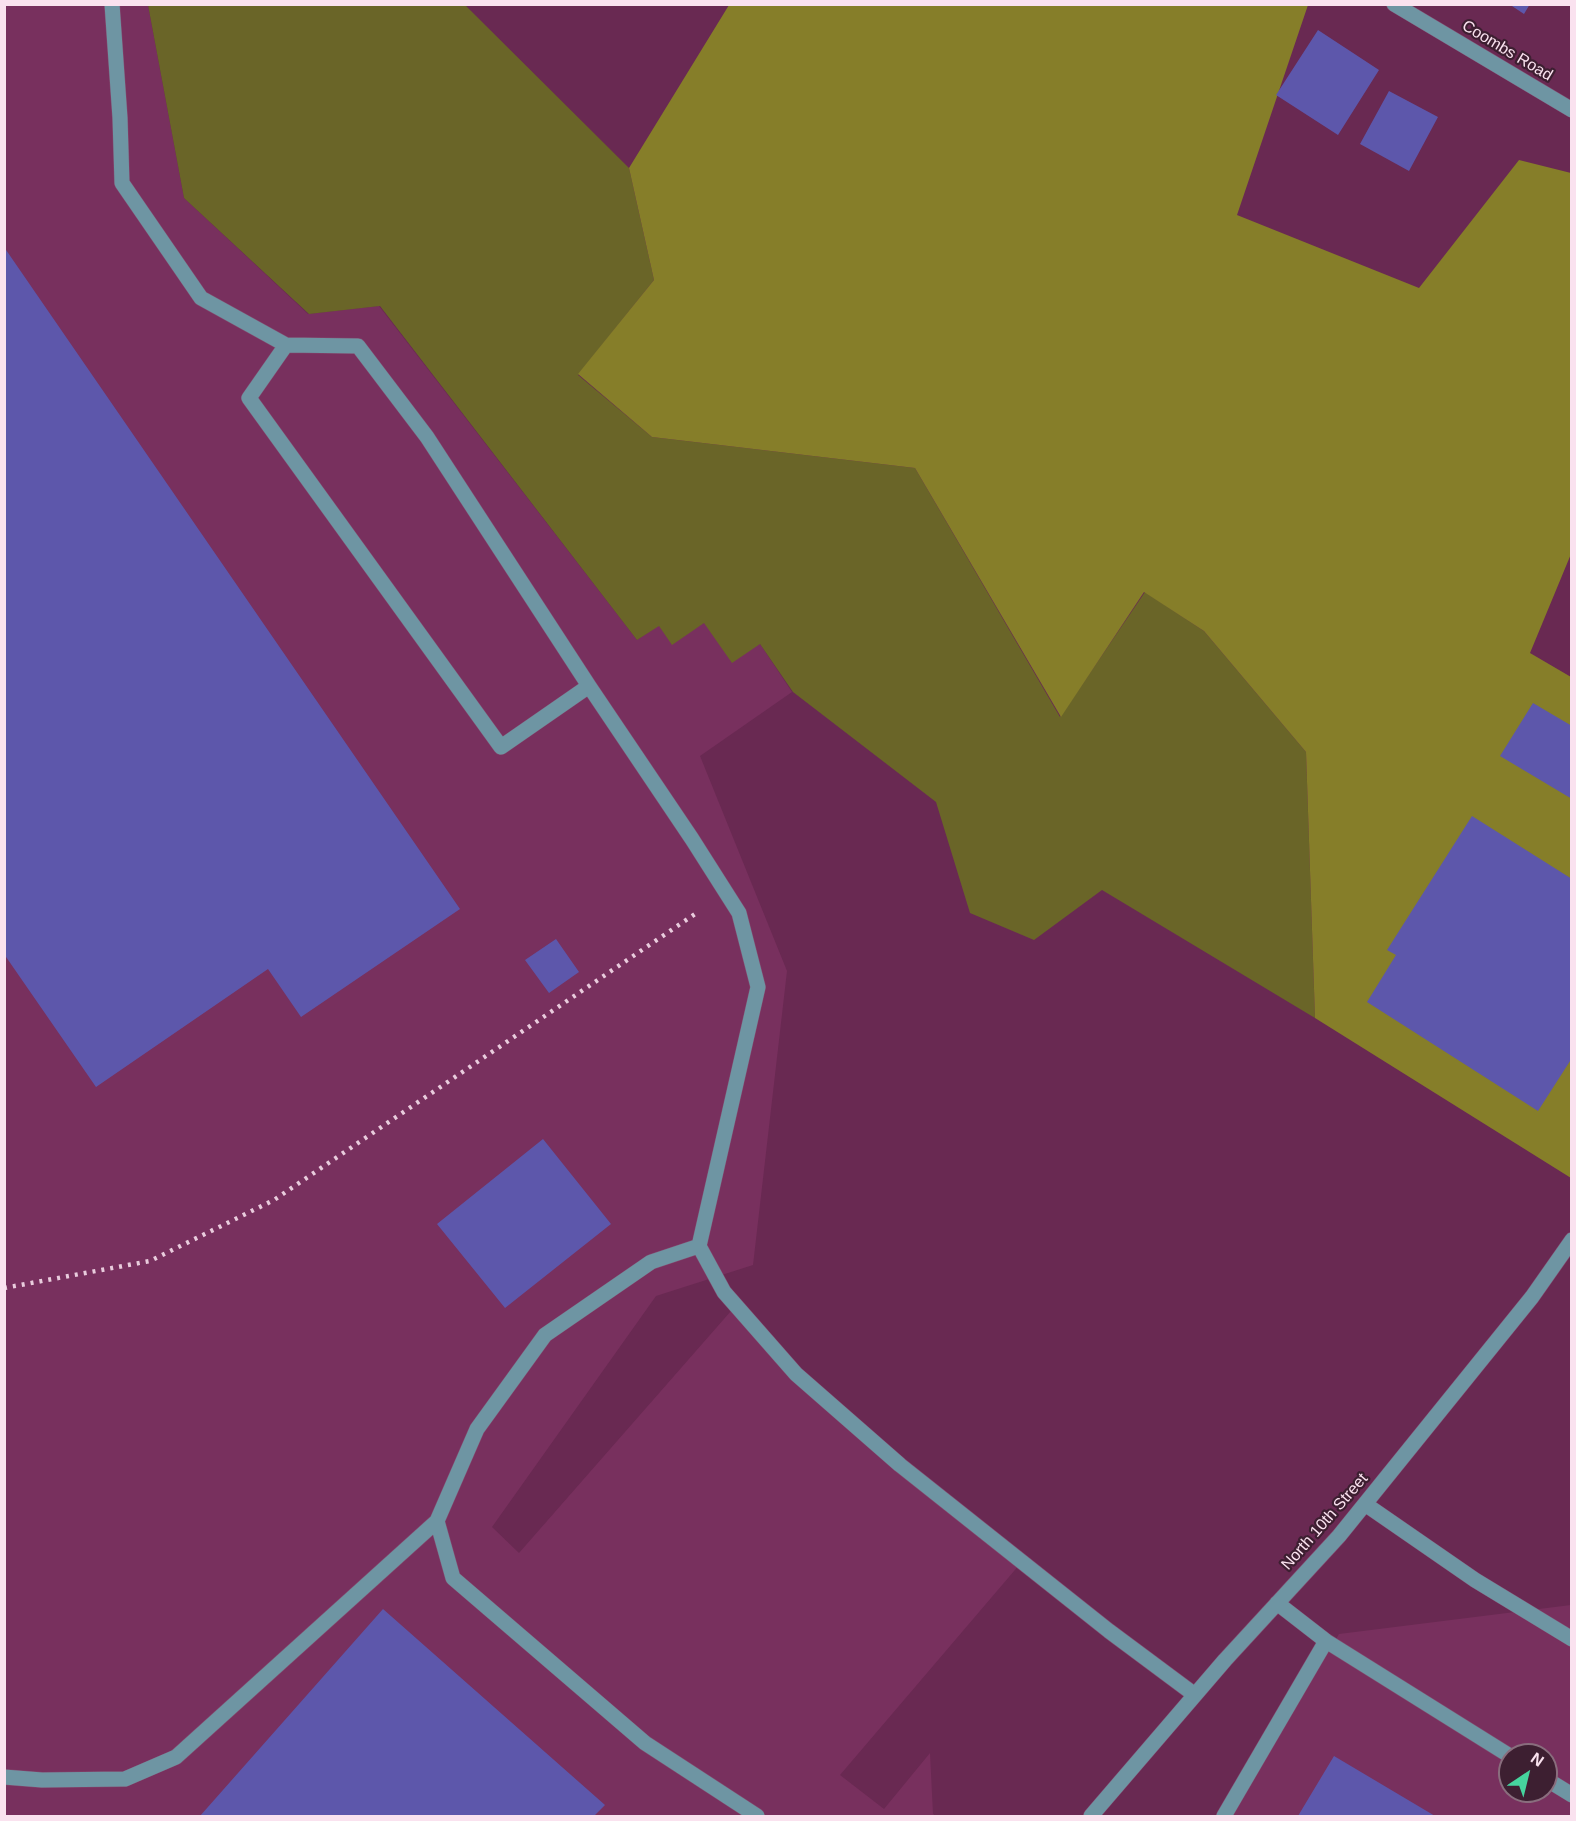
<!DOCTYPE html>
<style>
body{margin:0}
#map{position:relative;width:1576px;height:1821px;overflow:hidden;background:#692952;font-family:Helvetica,sans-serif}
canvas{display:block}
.frame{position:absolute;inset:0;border:6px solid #fae2ef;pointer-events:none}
.north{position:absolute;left:1498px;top:1743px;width:60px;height:60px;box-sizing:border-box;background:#3d1f31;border:2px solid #896d7d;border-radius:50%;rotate:35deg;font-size:16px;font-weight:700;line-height:24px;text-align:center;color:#fae2ef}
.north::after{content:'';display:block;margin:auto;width:21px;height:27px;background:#46d49e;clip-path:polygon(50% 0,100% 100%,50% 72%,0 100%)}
</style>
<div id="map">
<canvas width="1576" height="1821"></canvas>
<div class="frame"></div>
<div class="north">N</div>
</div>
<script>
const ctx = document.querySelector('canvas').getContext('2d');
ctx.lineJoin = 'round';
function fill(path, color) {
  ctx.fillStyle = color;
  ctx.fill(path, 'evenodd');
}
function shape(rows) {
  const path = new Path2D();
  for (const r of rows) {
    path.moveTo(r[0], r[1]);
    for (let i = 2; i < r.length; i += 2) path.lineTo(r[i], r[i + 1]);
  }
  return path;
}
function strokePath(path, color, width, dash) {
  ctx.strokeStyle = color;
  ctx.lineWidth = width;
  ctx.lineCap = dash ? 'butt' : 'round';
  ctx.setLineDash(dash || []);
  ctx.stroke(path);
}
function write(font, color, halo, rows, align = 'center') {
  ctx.font = font + ' Helvetica,sans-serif';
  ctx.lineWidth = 4.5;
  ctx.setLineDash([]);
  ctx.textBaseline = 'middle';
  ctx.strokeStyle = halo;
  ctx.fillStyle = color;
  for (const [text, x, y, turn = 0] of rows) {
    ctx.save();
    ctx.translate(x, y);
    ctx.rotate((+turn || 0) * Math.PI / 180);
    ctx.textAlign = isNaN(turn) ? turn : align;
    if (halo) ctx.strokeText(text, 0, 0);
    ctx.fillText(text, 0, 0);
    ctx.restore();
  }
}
const built = shape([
 [5,5,148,5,184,198,308,314,379,306,637,640,659,625,672,644,704,622,760,644,792,692,700,756,787,971,753,1265,656,1296,492,1527,519,1553,731,1311,1020,1564,840,1775,884,1809,930,1753,933,1814,936,1816,5,1816],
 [1571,1605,1571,1816,1233,1816,1339,1634],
 [1510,1755,1546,1755,1546,1791,1510,1791]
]);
const green = shape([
 [148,5,465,5,629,168,654,280,578,375,652,437,915,468,1060,717,1145,592,1204,631,1306,752,1315,1018,1102,890,1034,940,970,913,936,802,793,692,760,644,732,663,704,623,672,645,659,626,637,640,380,306,309,314,184,198]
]);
const forest = shape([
 [729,5,1308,5,1237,215,1419,288,1519,160,1571,173,1571,554,1530,653,1571,677,1571,1178,1315,1018,1306,752,1204,631,1144,592,1061,717,915,468,652,437,578,374,654,280,629,168]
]);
const building = shape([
 [1509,4,1530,4,1524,14],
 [1318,30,1379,70,1338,135,1276,95],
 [1389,91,1438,117,1409,171,1360,144],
 [4,247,460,909,301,1017,268,969,96,1087,4,954],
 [1533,703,1572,726,1572,799,1500,756],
 [1472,816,1572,879,1572,1058,1538,1111,1367,1002,1396,955,1387,950],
 [556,939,579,972,549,993,525,960],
 [543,1139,611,1224,505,1308,437,1224],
 [383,1609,605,1805,594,1816,200,1816],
 [1334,1756,1435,1816,1298,1816]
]);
const minor = shape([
 [112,4,120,118,122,183,201,298,286,345,358,346,427,437,589,686,692,839,739,913,758,987,699,1246,724,1292,796,1374,900,1465,1109,1631,1195,1695],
 [1394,4,1572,110],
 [286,345,249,398,501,747,589,686],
 [699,1246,651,1262,545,1335,477,1429,437,1521,453,1578,645,1743,757,1816],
 [1365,1504,1475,1580,1572,1639],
 [1277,1603,1326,1641,1510,1756],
 [4,1777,42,1780,125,1779,176,1757,437,1521],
 [1546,1779,1572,1795],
 [1091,1816,1225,1660,1339,1536,1532,1297,1572,1240],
 [1224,1816,1326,1641]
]);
const rail = shape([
 [4,1288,150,1261,274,1200,695,914]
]);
const streetNames = [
 ["Coombs Road",1507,51,31],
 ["North 10th Street",1325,1522,-49]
];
fill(built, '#78305e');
fill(green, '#6a6528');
fill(forest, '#867e29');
fill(building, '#5d57ab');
strokePath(minor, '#834a6e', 16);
strokePath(minor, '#6e95a3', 15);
strokePath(rail, '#e9ccdd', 4.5, [3, 6]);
write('16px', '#fae2ef', '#3d1f31', streetNames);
</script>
